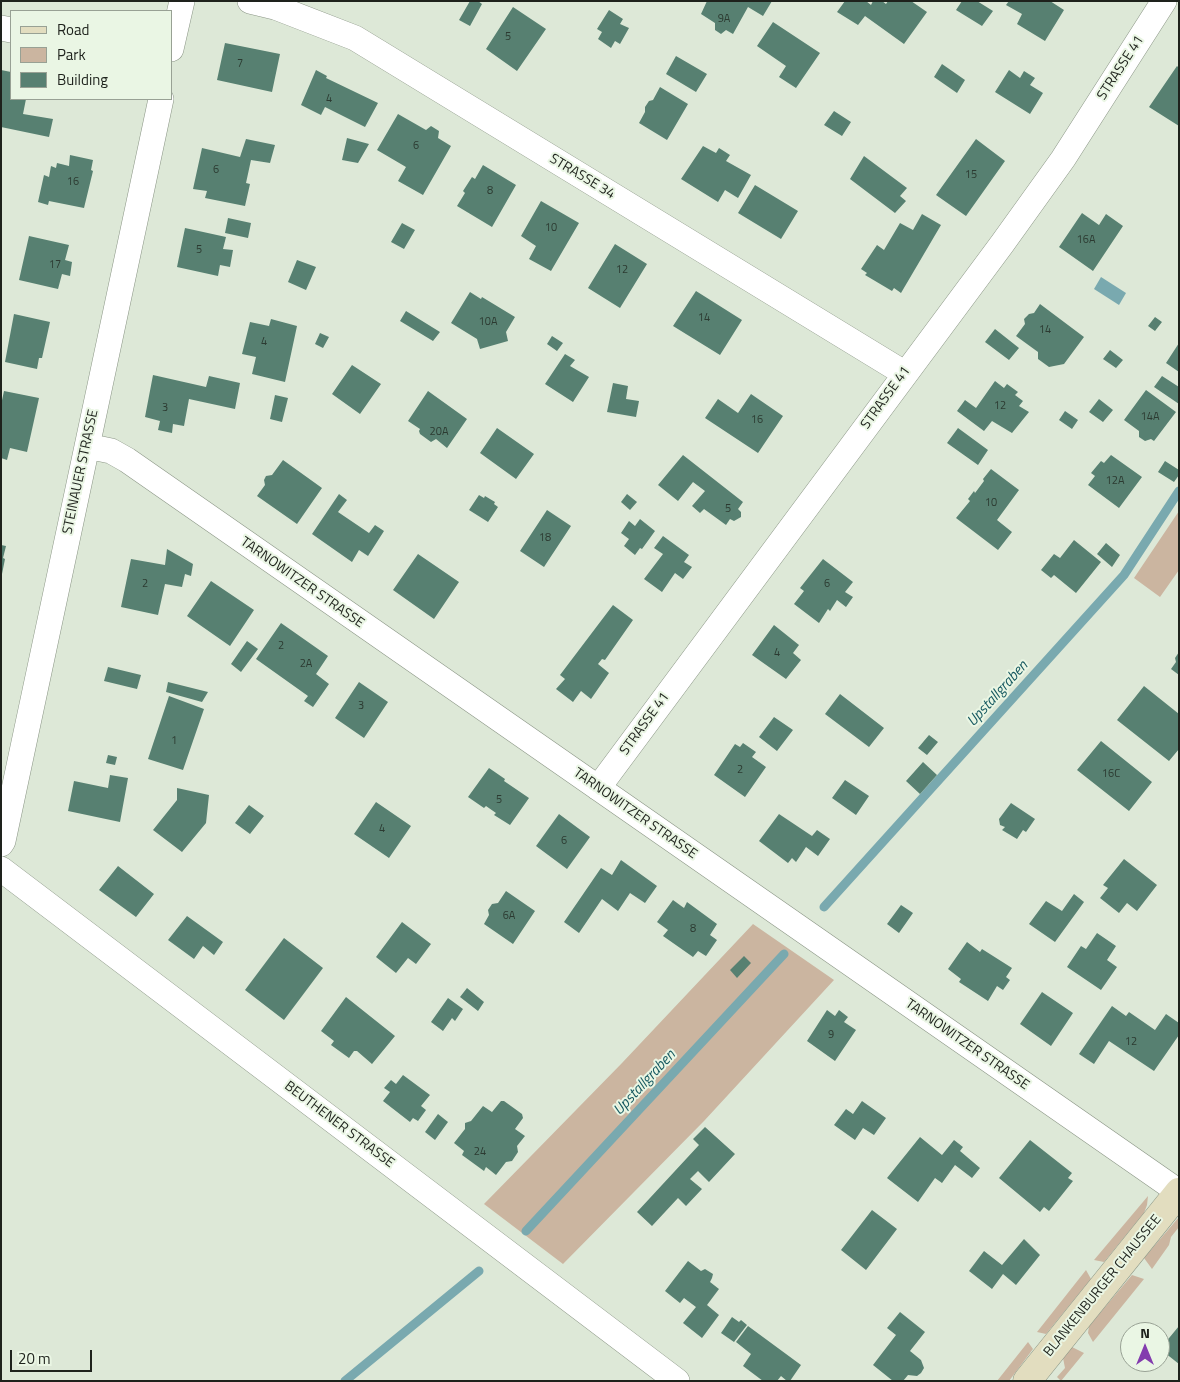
<!DOCTYPE html>
<style>
body{margin:0}
#map{position:relative;width:1180px;height:1382px;overflow:hidden;background:#dde8d7;font-family:"Titillium Web",sans-serif}
canvas{display:block}
.frame{position:absolute;inset:0;border:2px solid #1e221c;pointer-events:none}
.legend{position:absolute;left:10px;top:10px;width:162px;height:90px;box-sizing:border-box;background:#eaf6e4;border:1px solid #98a194;margin:0;padding:6px 9px;list-style:none;font-size:15px;color:#1e221c}
.legend li{display:flex;align-items:center;gap:10px;height:25px}
.legend b{width:25px;border:1px solid #98a194}
.north{position:absolute;left:1120px;top:1322px;width:50px;height:50px;box-sizing:border-box;background:#eaf6e4;border:1px solid #98a194;border-radius:50%;rotate:0deg;font-size:14px;font-weight:700;line-height:20px;text-align:center;color:#1e221c}
.north::after{content:'';display:block;margin:auto;width:18px;height:22px;background:#833cae;clip-path:polygon(50% 0,100% 100%,50% 72%,0 100%)}
.scale{position:absolute;left:10px;top:1350px;width:82px;height:22px;box-sizing:border-box;border:2px solid #1e221c;border-top:0;padding-left:6px;font-size:15px;line-height:18px;white-space:nowrap;color:#1e221c;-webkit-text-stroke:4px #eaf6e4;paint-order:stroke}
</style>
<div id="map">
<canvas width="1180" height="1382"></canvas>
<div class="frame"></div>
<ul class="legend">
<li><b style="height:6px;background:#e2ddbf"></b>Road</li>
<li><b style="height:14px;background:#cbb5a0"></b>Park</li>
<li><b style="height:14px;background:#578071"></b>Building</li>
</ul>
<div class="north">N</div>
<div class="scale">20 m</div>
</div>
<script>
const ctx = document.querySelector('canvas').getContext('2d');
ctx.lineJoin = 'round';
function fill(path, color) {
  ctx.fillStyle = color;
  ctx.fill(path, 'evenodd');
}
function shape(rows) {
  const path = new Path2D();
  for (const r of rows) {
    path.moveTo(r[0], r[1]);
    for (let i = 2; i < r.length; i += 2) path.lineTo(r[i], r[i + 1]);
  }
  return path;
}
function strokePath(path, color, width, dash) {
  ctx.strokeStyle = color;
  ctx.lineWidth = width;
  ctx.lineCap = dash ? 'butt' : 'round';
  ctx.setLineDash(dash || []);
  ctx.stroke(path);
}
function write(font, color, halo, rows, align = 'center') {
  ctx.font = font + ' "Titillium Web",sans-serif';
  ctx.lineWidth = 4;
  ctx.setLineDash([]);
  ctx.textBaseline = 'middle';
  ctx.strokeStyle = halo;
  ctx.fillStyle = color;
  for (const [text, x, y, turn = 0] of rows) {
    ctx.save();
    ctx.translate(x, y);
    ctx.rotate((+turn || 0) * Math.PI / 180);
    ctx.textAlign = isNaN(turn) ? turn : align;
    if (halo) ctx.strokeText(text, 0, 0);
    ctx.fillText(text, 0, 0);
    ctx.restore();
  }
}
const green = shape([
 [1179,511,1179,570,1160,597,1134,578],
 [753,924,834,980,704,1121,563,1264,484,1204,622,1063],
 [1148,1196,1147,1205,1144,1213,1104,1262,1094,1260],
 [1179,1217,1179,1227,1171,1237,1169,1245,1152,1269,1144,1258],
 [1086,1270,1091,1279,1046,1334,1037,1332],
 [1132,1275,1144,1279,1093,1342,1088,1333,1089,1326],
 [1028,1342,1033,1349,1009,1381,997,1381],
 [1072,1347,1084,1353,1061,1381,1057,1377,1065,1368,1063,1358]
]);
const water = shape([
 [1101,277,1126,293,1119,305,1094,289]
]);
const stream = shape([
 [824,907,1124,575,1179,491],
 [526,1231,784,954],
 [345,1381,479,1271]
]);
const building = shape([
 [470,1,478,1,482,4,470,26,459,20],
 [707,1,772,1,763,16,748,7,733,34,726,30,721,34,715,30,715,23,701,14],
 [845,1,866,1,871,5,873,1,882,1,886,4,888,1,911,1,927,12,904,44,865,16,858,25,837,12],
 [962,1,977,1,993,11,982,26,956,10],
 [1009,1,1050,1,1064,10,1045,41,1017,24,1022,14,1006,5],
 [513,7,546,29,517,71,486,49],
 [609,10,623,19,620,24,629,28,620,44,615,41,611,48,598,39,602,32,597,29],
 [773,22,820,53,796,88,779,77,786,66,757,46],
 [225,43,280,54,272,92,217,80],
 [676,56,707,74,696,92,666,74],
 [942,64,965,80,957,93,934,77],
 [1177,66,1179,68,1179,126,1149,107],
 [1,70,11,72,11,99,26,99,23,114,53,119,49,137,1,127],
 [316,70,327,76,326,78,378,103,365,127,325,107,321,115,301,105],
 [1009,70,1020,78,1024,71,1035,78,1030,85,1043,93,1030,114,995,92],
 [660,87,688,104,667,140,639,123,645,112,645,107,649,101,653,100],
 [834,111,851,122,842,136,824,125],
 [398,114,426,130,431,126,439,131,438,138,451,146,423,195,398,181,406,167,377,150],
 [347,138,369,144,358,163,342,160],
 [246,139,275,145,270,163,251,160,246,183,250,184,245,206,205,198,207,191,193,189,202,148,240,157],
 [976,139,1005,161,966,216,936,195],
 [703,146,716,153,719,148,730,155,726,161,751,175,738,198,725,190,718,202,681,179],
 [70,155,93,160,91,170,93,171,84,208,49,201,48,205,38,202,44,175,49,177,51,166,56,168,57,163,69,166],
 [864,156,907,188,900,196,906,201,895,213,850,179],
 [483,165,516,185,492,227,457,206,465,193,463,191,472,177,475,179],
 [755,185,798,211,781,239,738,213],
 [541,201,579,223,551,271,529,259,536,246,521,236],
 [1082,213,1099,225,1106,214,1123,226,1093,271,1059,247],
 [922,214,941,225,901,293,894,288,892,291,865,275,867,273,861,269,877,245,884,250,900,223,913,230],
 [228,218,251,223,248,238,225,233],
 [402,223,415,230,404,249,391,242],
 [185,228,226,237,223,249,233,250,230,267,220,265,218,276,177,267],
 [29,236,69,245,65,260,72,262,70,276,62,274,58,289,19,280],
 [615,244,647,264,620,308,588,288],
 [297,260,316,267,306,290,288,282],
 [696,291,742,320,720,355,673,326],
 [470,292,481,299,482,297,515,317,506,332,508,341,480,349,477,339,451,323],
 [1040,304,1084,337,1064,364,1049,367,1038,359,1038,352,1016,336,1025,324,1024,319,1029,314,1034,313],
 [406,311,440,332,433,341,400,321],
 [14,314,50,322,42,358,39,358,37,369,5,362],
 [1155,317,1162,322,1155,331,1148,326],
 [271,319,297,326,285,382,252,374,256,357,242,354,250,322,269,326],
 [995,329,1019,348,1009,360,985,342],
 [320,333,329,337,323,348,315,344],
 [552,336,563,343,557,351,547,344],
 [1179,343,1179,372,1166,363],
 [1110,350,1123,360,1116,368,1103,359],
 [565,354,575,360,570,366,589,377,573,402,545,384],
 [352,365,381,384,360,414,332,394],
 [153,375,206,387,209,376,240,383,235,409,189,399,184,426,173,424,172,433,158,430,160,421,145,417],
 [1162,376,1179,387,1179,404,1154,387],
 [995,381,1004,388,1007,384,1018,392,1015,395,1023,401,1019,406,1029,412,1012,433,992,421,984,431,957,411,965,400,976,408],
 [613,383,628,386,626,399,639,401,636,417,607,412],
 [1146,390,1176,412,1154,441,1151,439,1145,441,1139,437,1139,431,1124,420],
 [4,391,39,398,27,452,10,448,7,460,1,458,1,405],
 [428,391,467,419,447,448,436,439,431,442,420,434,419,431,420,429,408,421],
 [751,394,783,416,758,453,705,418,718,399,738,413],
 [275,395,288,398,282,422,270,419],
 [1099,399,1113,410,1103,422,1089,412],
 [1065,411,1078,420,1072,429,1059,420],
 [497,428,534,454,516,479,480,453],
 [958,428,988,450,978,465,947,443],
 [683,455,743,502,738,509,741,512,741,517,734,521,730,519,726,525,704,509,700,513,692,506,705,491,693,482,678,501,658,485],
 [1111,455,1142,477,1119,508,1088,485,1095,476,1091,473,1101,461,1104,463],
 [283,460,322,488,297,524,257,496,265,485,264,480,266,476,272,475],
 [1165,461,1179,470,1179,475,1174,482,1158,472],
 [991,469,1019,490,997,520,1012,532,998,550,956,518,970,501,968,499,974,491,975,493,984,481,983,479],
 [339,494,347,500,338,512,369,533,375,525,384,531,368,556,359,550,352,562,312,534],
 [627,494,637,502,630,510,621,502],
 [479,495,484,498,485,496,495,502,494,504,498,507,488,522,469,510],
 [547,510,571,526,544,567,520,551],
 [640,519,655,531,642,549,640,548,635,555,624,546,629,539,621,533,629,521,635,526],
 [663,536,689,555,684,562,692,567,683,579,675,573,662,592,644,579,663,554,654,548],
 [1074,540,1101,562,1076,593,1054,575,1051,578,1041,570,1054,554,1060,558],
 [1106,543,1120,555,1112,567,1097,554],
 [1,545,6,546,3,558,5,559,2,574],
 [167,549,193,564,191,576,185,574,182,587,165,584,158,615,121,607,131,559,165,565],
 [418,554,459,582,434,619,393,590],
 [823,559,853,582,845,592,853,597,846,607,837,600,830,611,828,609,819,623,794,604,804,591,800,588],
 [211,581,254,610,230,646,187,616],
 [613,605,633,620,605,660,602,659,598,664,609,673,591,699,581,691,573,702,556,689,565,679,560,675],
 [281,623,328,656,316,674,329,684,313,707,304,701,308,696,256,659],
 [774,625,799,645,793,653,801,660,786,679,752,655],
 [247,641,258,649,241,672,231,664],
 [1179,652,1179,675,1171,669,1176,662,1175,658],
 [108,667,141,675,137,689,104,681],
 [168,682,208,692,202,702,166,692],
 [359,682,388,702,364,738,335,718],
 [1144,686,1179,714,1179,749,1169,761,1117,720],
 [840,694,884,728,869,747,825,714],
 [169,696,204,709,183,770,148,759],
 [774,717,793,730,777,751,759,737],
 [929,735,938,742,927,755,918,748],
 [1101,741,1152,782,1129,811,1077,770],
 [743,743,756,752,752,757,766,767,745,797,714,775,735,744,740,747],
 [108,755,117,757,115,765,106,763],
 [923,762,937,775,920,794,906,781],
 [489,768,505,779,504,781,529,798,510,825,494,815,496,813,486,806,484,808,468,797],
 [110,775,128,778,120,822,68,811,74,781,108,788],
 [845,780,869,796,856,815,832,798],
 [177,788,209,795,206,823,182,852,153,830,177,800],
 [376,802,411,826,389,858,354,834],
 [1011,803,1035,819,1026,832,1023,830,1017,839,1002,830,1005,827,1000,825,999,819],
 [249,805,264,816,250,834,235,823],
 [559,814,590,837,567,869,536,846],
 [779,814,812,836,817,830,830,839,818,856,806,847,796,862,792,858,788,863,759,841],
 [1124,859,1157,885,1137,911,1127,903,1119,913,1100,898,1108,888,1103,885],
 [621,860,657,886,645,903,630,893,618,911,602,899,579,933,564,922,601,868,612,875],
 [118,866,154,894,136,917,99,890],
 [506,891,535,911,513,944,484,924,489,915,488,910,492,904,498,903],
 [1074,894,1084,902,1055,942,1029,924,1046,901,1062,911],
 [673,900,684,908,687,902,717,924,710,935,717,940,706,956,698,951,693,957,663,936,668,930,657,922],
 [901,905,913,913,899,933,887,924],
 [187,916,223,942,214,955,203,946,194,959,168,940],
 [402,922,431,944,416,964,408,958,396,973,376,957],
 [1097,933,1116,946,1107,960,1117,967,1101,990,1067,967,1081,946,1086,949],
 [284,938,323,968,284,1020,245,990],
 [967,942,980,952,982,949,1012,968,1006,977,1010,980,1003,990,997,986,988,1001,959,982,961,979,948,969],
 [744,956,751,963,737,978,730,970],
 [467,988,484,1002,478,1011,460,997],
 [1042,992,1073,1013,1051,1046,1020,1024],
 [346,997,395,1036,372,1064,357,1051,354,1051,349,1058,331,1045,334,1041,321,1031],
 [448,998,463,1009,455,1021,452,1018,443,1031,431,1022],
 [1112,1006,1126,1016,1129,1012,1155,1030,1166,1014,1179,1023,1179,1035,1154,1071,1109,1041,1094,1064,1079,1054],
 [827,1010,835,1016,839,1010,848,1017,844,1022,856,1030,835,1061,807,1041],
 [403,1075,430,1095,421,1106,426,1110,418,1121,413,1118,410,1122,383,1101,390,1092,384,1088,391,1080,396,1084],
 [501,1101,504,1101,522,1114,523,1118,515,1129,525,1136,517,1146,518,1152,512,1161,506,1162,496,1175,486,1167,484,1171,462,1155,464,1151,454,1143,465,1129,465,1123,471,1121,483,1106,492,1112],
 [862,1101,886,1118,874,1135,863,1128,855,1140,834,1125,846,1109,853,1114],
 [438,1114,448,1122,435,1140,425,1132],
 [705,1127,735,1154,709,1182,698,1171,690,1179,702,1189,686,1206,678,1198,652,1226,637,1212,699,1145,693,1139],
 [920,1137,942,1155,954,1140,963,1147,960,1151,980,1168,972,1178,955,1165,942,1183,935,1178,918,1202,887,1178],
 [1030,1140,1072,1173,1068,1178,1073,1181,1049,1211,1044,1207,1040,1212,999,1178],
 [872,1210,897,1229,866,1270,841,1250],
 [1024,1239,1040,1255,1016,1285,1003,1274,992,1289,969,1271,984,1251,1002,1265],
 [688,1261,701,1271,705,1269,713,1274,712,1278,710,1282,719,1289,707,1305,719,1315,702,1338,683,1323,696,1307,684,1298,680,1303,665,1291],
 [900,1312,925,1332,910,1351,921,1360,924,1368,921,1373,917,1376,908,1375,903,1381,893,1381,873,1365,896,1335,887,1328],
 [732,1317,739,1322,741,1320,747,1325,734,1342,721,1333],
 [748,1326,801,1365,790,1381,787,1381,781,1376,777,1381,763,1381,743,1366,751,1354,736,1342],
 [1179,1326,1179,1364,1160,1349]
]);
const street = shape([
 [250,1,275,7,355,38,904,373],
 [1,28,11,30],
 [171,49,182,1],
 [87,446,111,451,127,460,1179,1192],
 [598,788,1002,244,1063,159,1164,1],
 [1,844,3,841,161,99],
 [1,869,677,1381]
]);
const secondary = shape([
 [1027,1381,1179,1192]
]);
const numberNames = [
 ["9A",724,19],
 ["5",508,37],
 ["7",240,64],
 ["4",329,99],
 ["6",416,146],
 ["6",216,170],
 ["15",971,175],
 ["16",73,182],
 ["8",490,191],
 ["10",551,228],
 ["16A",1086,240],
 ["5",199,250],
 ["17",55,265],
 ["12",622,270],
 ["14",704,318],
 ["10A",488,322],
 ["14",1045,330],
 ["4",264,342],
 ["12",1000,406],
 ["3",165,408],
 ["14A",1150,417],
 ["16",757,420],
 ["20A",439,432],
 ["12A",1115,481],
 ["10",991,503],
 ["5",728,509],
 ["18",545,538],
 ["2",145,584],
 ["6",827,584],
 ["2",281,646],
 ["4",777,653],
 ["2A",306,664],
 ["3",361,706],
 ["1",174,741],
 ["2",740,770],
 ["16C",1111,774],
 ["5",499,800],
 ["4",382,829],
 ["6",564,841],
 ["6A",509,916],
 ["8",693,929],
 ["9",831,1035],
 ["12",1131,1042],
 ["24",480,1152]
];
const streetNames = [
 ["STRASSE 41",1121,68,-57],
 ["STRASSE 34",582,177,31],
 ["STRASSE 41",886,398,-54],
 ["STEINAUER STRASSE",81,472,-78],
 ["TARNOWITZER STRASSE",302,583,35],
 ["STRASSE 41",645,724,-54],
 ["TARNOWITZER STRASSE",635,814,35],
 ["TARNOWITZER STRASSE",967,1045,35],
 ["BEUTHENER STRASSE",339,1125,37],
 ["BLANKENBURGER CHAUSSEE",1103,1286,-51]
];
const waterNames = [
 ["Upstallgraben",998,694,-48],
 ["Upstallgraben",645,1083,-47]
];
fill(green, '#cbb5a0');
fill(water, '#79a9af');
strokePath(stream, '#79a9af', 9);
fill(building, '#578071');
strokePath(street, '#8b9686', 26);
strokePath(secondary, '#8b9686', 29);
strokePath(street, '#fff', 25);
strokePath(secondary, '#e2ddbf', 28);
write('11px', '#2c3a31', null, numberNames);
write('14px', '#1e221c', '#eaf6e4', streetNames);
write('italic 15px', '#165960', '#eaf6e4', waterNames);
</script>
